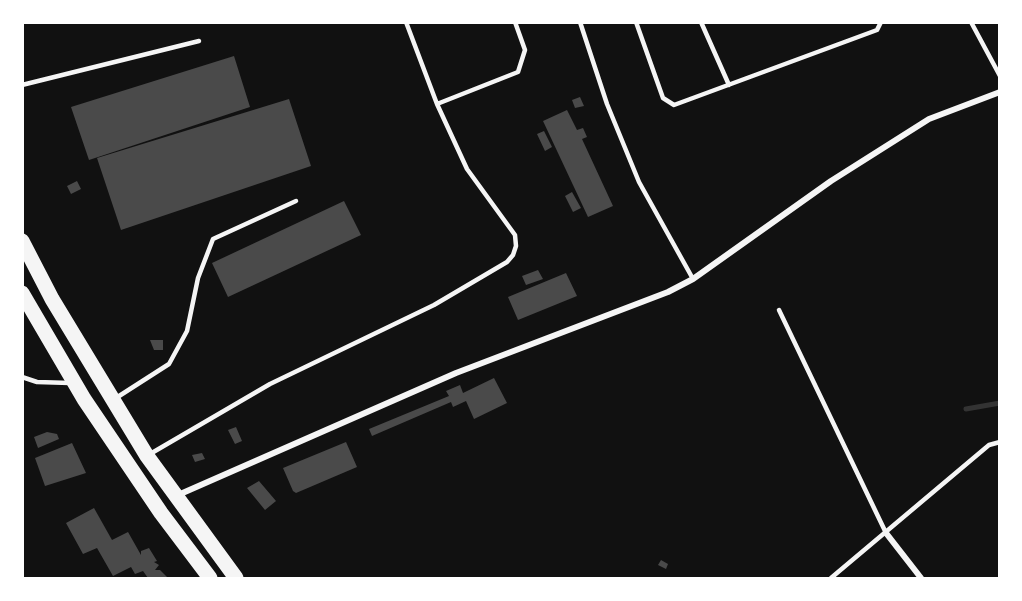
<!DOCTYPE html>
<style>
body{margin:0}
#map{position:relative;width:1022px;height:601px;overflow:hidden;background:#111;font-family:"Crimson Pro",serif}
canvas{display:block}
.frame{position:absolute;inset:0;border:24px solid #fff;pointer-events:none}
</style>
<div id="map">
<canvas width="1022" height="601"></canvas>
<div class="frame"></div>
</div>
<script>
const ctx = document.querySelector('canvas').getContext('2d');
ctx.lineJoin = 'round';
function shape(rows) {
  const path = new Path2D();
  for (const r of rows) {
    path.moveTo(r[0], r[1]);
    for (let i = 2; i < r.length; i += 2) path.lineTo(r[i], r[i + 1]);
  }
  return path;
}
function strokePath(path, color, width, dash) {
  ctx.strokeStyle = color;
  ctx.lineWidth = width;
  ctx.lineCap = dash ? 'butt' : 'round';
  ctx.setLineDash(dash || []);
  ctx.stroke(path);
}
function fill(path, color) {
  ctx.fillStyle = color;
  ctx.fill(path, 'evenodd');
}
const stream = shape([
 [966,409,1000,403]
]);
const building = shape([
 [234,56,250,107,89,160,71,107],
 [580,97,584,106,575,108,572,100],
 [289,99,311,166,121,230,97,158],
 [567,110,577,130,583,128,587,137,582,139,613,206,588,217,543,121],
 [544,131,552,147,545,151,537,134],
 [77,181,81,189,71,194,67,186],
 [572,192,581,208,573,212,565,196],
 [344,201,361,235,228,297,212,263],
 [538,270,543,279,526,285,522,276],
 [566,273,577,296,518,320,508,297],
 [150,340,163,340,163,350,154,350],
 [494,378,507,403,474,419,466,401,453,407,451,402,372,436,369,429,449,396,446,391,460,385,463,393],
 [236,427,242,441,235,444,228,430],
 [47,432,57,434,59,439,38,448,34,437],
 [346,442,357,467,296,493,293,491,283,468],
 [72,443,86,473,45,486,35,458],
 [202,453,205,459,195,462,192,455],
 [259,481,276,501,265,510,247,488],
 [94,508,112,540,128,532,141,555,141,551,149,548,157,561,154,562,159,565,155,570,160,570,168,578,148,578,143,571,135,574,131,567,113,576,97,548,83,554,66,523],
 [661,560,668,564,666,569,658,565]
]);
const service = shape([
 [580,22,607,104,639,182,693,279],
 [636,22,663,98,674,105,877,30,881,22],
 [701,22,729,85],
 [971,22,1000,76],
 [22,85,199,41],
 [437,104,518,72,525,50,515,22],
 [779,310,886,533],
 [22,377,37,382,70,383],
 [116,398,169,364,187,331,198,278,213,239,296,201],
 [150,454,270,384,434,305,507,262,513,255,516,246,515,235,467,169,437,104,406,22],
 [831,578,989,445,1000,442]
]);
const minor = shape([
 [178,495,456,373,668,292,693,279,831,181,929,119,1000,92],
 [886,533,921,578]
]);
const trunk = shape([
 [22,241,52,299,147,456,236,578],
 [22,293,84,399,161,513,210,578]
]);
strokePath(stream, '#333', 5);
fill(building, '#4a4a4a');
strokePath(service, '#f5f5f5', 4.5);
strokePath(minor, '#f5f5f5', 6);
strokePath(trunk, '#f5f5f5', 15);
</script>
